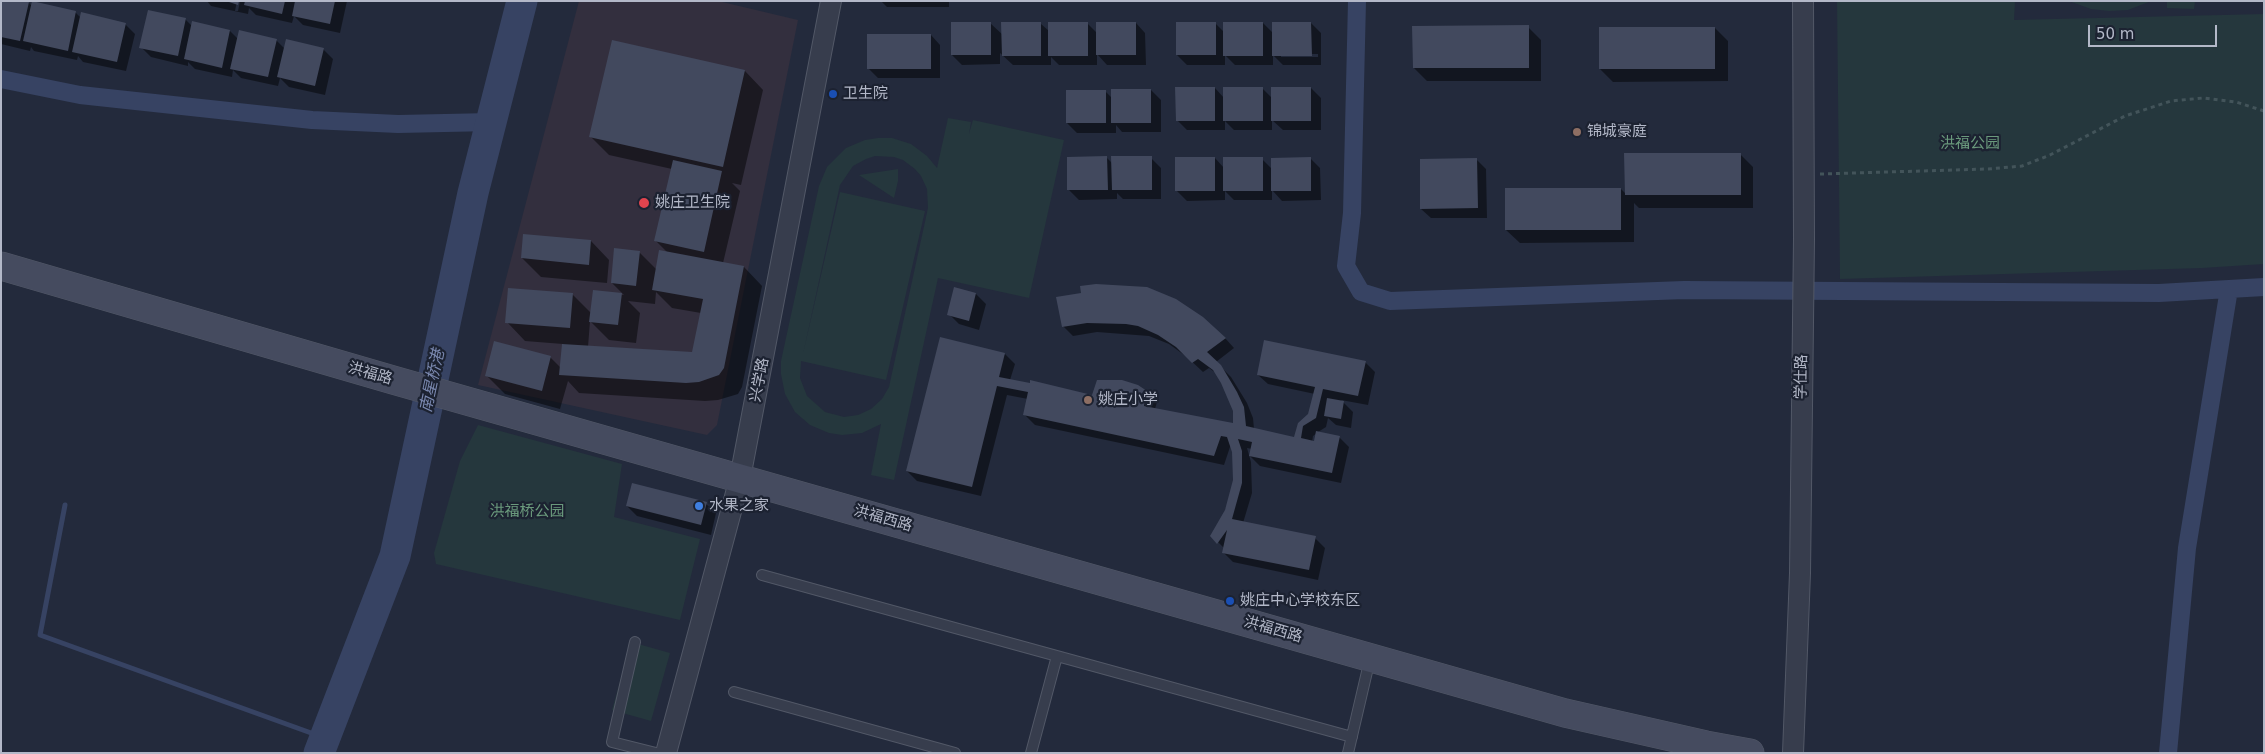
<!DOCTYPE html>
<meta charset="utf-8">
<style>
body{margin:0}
#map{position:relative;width:2265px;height:754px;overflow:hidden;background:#232a3c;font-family:"DejaVu Sans",sans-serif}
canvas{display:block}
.frame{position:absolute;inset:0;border:2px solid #b3b8c8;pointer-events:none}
.scale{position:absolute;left:2088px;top:25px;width:129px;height:22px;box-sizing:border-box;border:2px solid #b3b8c8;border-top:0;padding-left:6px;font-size:15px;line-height:18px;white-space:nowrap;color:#b3b8c8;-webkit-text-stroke:4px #1c2231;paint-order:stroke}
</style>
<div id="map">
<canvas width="2265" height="754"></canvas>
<div class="frame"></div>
<div class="scale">50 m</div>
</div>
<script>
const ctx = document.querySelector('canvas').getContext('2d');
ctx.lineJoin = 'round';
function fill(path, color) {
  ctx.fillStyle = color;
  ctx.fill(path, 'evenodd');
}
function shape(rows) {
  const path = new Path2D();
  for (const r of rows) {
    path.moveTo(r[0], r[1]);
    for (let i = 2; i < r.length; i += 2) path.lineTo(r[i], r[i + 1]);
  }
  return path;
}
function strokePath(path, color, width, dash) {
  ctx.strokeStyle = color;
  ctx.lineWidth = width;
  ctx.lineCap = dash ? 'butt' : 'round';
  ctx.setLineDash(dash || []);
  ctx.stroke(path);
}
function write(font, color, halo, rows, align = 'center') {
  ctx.font = font + ' "DejaVu Sans","Noto Sans SC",sans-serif';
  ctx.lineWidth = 4.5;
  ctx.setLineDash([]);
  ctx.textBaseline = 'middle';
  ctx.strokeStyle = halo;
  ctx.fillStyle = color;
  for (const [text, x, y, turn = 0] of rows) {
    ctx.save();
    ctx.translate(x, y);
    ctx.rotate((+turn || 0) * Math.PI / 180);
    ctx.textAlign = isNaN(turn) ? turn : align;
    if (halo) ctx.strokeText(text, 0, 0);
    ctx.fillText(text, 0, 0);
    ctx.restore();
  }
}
const medical = shape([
 [579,1,718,1,798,20,717,425,707,435,478,385]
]);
const green = shape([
 [1837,1,2015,1,2014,20,2264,14,2264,264,2202,268,1840,279],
 [2069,1,2151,1,2128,10,2109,11,2091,9],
 [2167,1,2195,1,2194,9,2167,8],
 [948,118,971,122,969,134,973,120,1064,140,1029,298,938,278,894,480,871,475,881,424,862,433,842,435,829,433,810,425,795,412,785,394,781,374,781,361,819,186,827,167,846,148,865,140,878,138,892,138,911,144,927,156,937,168],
 [875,156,894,157,903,160,915,169,921,176,927,189,928,208,889,387,882,399,871,409,858,415,844,417,825,412,807,396,800,378,801,361,886,380,925,211,840,192,803,354,840,185,853,166,866,159],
 [898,169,898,181,894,198,859,175],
 [478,425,622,464,614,517,700,539,680,620,436,564,434,553,460,461],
 [631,642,670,653,651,721,612,710]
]);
const shadow = shape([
 [1,1,21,1,29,3,32,6,33,3,76,13,81,18,125,24,135,34,126,71,83,62,78,56,77,60,34,51,31,47,30,51,1,44],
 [207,1,237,1,235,11,238,11,240,1,347,1,340,33,303,25,294,16,292,23,256,15,249,8,248,14,211,6],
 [881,1,949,1,949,7,887,7],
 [185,19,192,26,230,31,238,39,276,40,285,49,323,49,333,59,325,95,289,87,280,78,278,86,241,78,233,70,232,77,195,69,188,62,188,66,151,57,141,47],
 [990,23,1003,35,1041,24,1049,31,1087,23,1097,33,1136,23,1145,33,1146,65,1107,65,1097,54,1097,65,1059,65,1051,57,1051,65,1013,65,1000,53,1000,64,962,65,952,55],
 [1215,23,1225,33,1263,23,1273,33,1311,23,1321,33,1321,65,1283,65,1273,55,1273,65,1235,65,1225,55,1225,65,1187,65,1177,55],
 [1281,54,1318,54,1318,57,1281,57],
 [1528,27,1541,40,1541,81,1427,81,1414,68],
 [1715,28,1728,41,1728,81,1613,82,1600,69],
 [931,35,940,45,940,78,878,78,868,68],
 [745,71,763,90,741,185,732,183,740,191,723,263,744,267,762,286,742,387,738,394,718,400,705,401,579,393,568,381,560,409,505,394,487,376,550,357,561,368,563,344,525,341,507,322,572,294,591,313,594,291,624,295,612,283,639,252,657,270,668,253,655,240,672,169,609,155,591,137],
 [656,292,672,308,701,313,693,353,588,347,590,321,609,340,636,343,640,313,628,301,655,304],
 [1215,88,1224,98,1262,88,1273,99,1311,88,1321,98,1321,130,1283,130,1272,120,1272,130,1234,130,1225,121,1225,130,1187,130,1177,120],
 [1151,90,1161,100,1161,132,1122,132,1116,125,1116,133,1077,133,1067,123,1105,91,1112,98],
 [1740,154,1753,167,1753,208,1639,208,1634,203,1634,242,1520,243,1506,230,1621,189,1626,194],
 [1107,158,1113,164,1151,158,1161,168,1161,199,1123,199,1117,193,1117,199,1079,200,1069,190],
 [1215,158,1224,168,1262,159,1272,169,1311,159,1320,168,1321,200,1282,201,1272,190,1272,200,1234,200,1225,191,1225,200,1187,201,1177,191],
 [1476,159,1486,169,1487,218,1431,218,1421,209],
 [591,241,609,260,607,283,541,277,522,258],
 [955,288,976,294,986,304,979,330,959,324,949,314],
 [1058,298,1225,338,1234,348,1216,362,1231,377,1247,403,1253,418,1254,429,1295,438,1309,415,1315,394,1268,384,1258,375,1365,362,1375,372,1368,405,1341,400,1353,412,1351,428,1336,425,1328,418,1326,427,1318,432,1339,437,1349,447,1341,483,1260,466,1250,456,1252,449,1247,448,1251,462,1252,493,1243,523,1315,538,1325,548,1318,580,1233,562,1223,552,1224,548,1212,536,1219,525,1231,496,1235,480,1234,452,1231,444,1224,465,1035,425,1025,415,1028,399,1007,395,981,496,917,481,907,471,1005,354,1015,364,1010,380,1093,396,1146,392,1157,402,1155,409,1235,425,1234,411,1222,382,1216,373,1209,368,1203,372,1187,357,1169,344,1149,336,1097,332,1073,336,1063,326],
 [1317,433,1315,443,1312,442,1313,436],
 [706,504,716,513,711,535,637,516,627,506]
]);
const stream = shape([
 [65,505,40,635,325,738]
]);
const canal = shape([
 [1357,1,1352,213,1346,266,1361,292,1390,301,1684,290,2159,293,2264,287],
 [1,79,80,95,312,120,398,124,492,122],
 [2168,753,2187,548,2229,289]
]);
const river = shape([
 [319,753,395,556,473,193,522,1]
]);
const building = shape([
 [1,1,29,2,20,41,1,37],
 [32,1,76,11,68,51,23,41],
 [226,1,239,1,238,5],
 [245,1,285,1,282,14,244,5],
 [295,1,335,1,330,24,292,16],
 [148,10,186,18,178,56,139,48],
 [81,12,126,23,117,62,72,52],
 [192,21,230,30,222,68,184,59],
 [951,22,991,22,991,55,951,55],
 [1001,22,1041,22,1041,56,1002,56],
 [1048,22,1088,22,1088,56,1048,56],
 [1096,22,1136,22,1136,55,1096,55],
 [1176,22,1216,22,1216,55,1176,55],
 [1223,22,1263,22,1263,56,1223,56],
 [1272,22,1311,22,1312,56,1272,56],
 [1529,25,1529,68,1413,68,1412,26],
 [1599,27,1715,27,1715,69,1599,69],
 [239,30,277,39,268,77,230,69],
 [867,34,931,34,931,69,867,69],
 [286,39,324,48,315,86,277,77],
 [612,40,745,70,723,167,589,137],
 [1175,87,1215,87,1215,121,1176,121],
 [1223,87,1263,87,1263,121,1223,121],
 [1271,87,1311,87,1311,121,1271,121],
 [1111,89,1151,89,1151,123,1111,123],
 [1066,90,1106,90,1106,123,1066,123],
 [1624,153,1741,153,1741,195,1625,195],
 [1107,156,1108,190,1067,190,1067,157],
 [1111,156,1152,156,1152,190,1112,190],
 [1175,157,1215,157,1215,191,1175,191],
 [1223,157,1263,157,1263,191,1223,191],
 [1311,157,1311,191,1271,191,1271,158],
 [1477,158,1478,208,1420,209,1420,159],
 [673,160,722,171,704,252,654,241],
 [1505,188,1621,188,1621,230,1505,230],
 [523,234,591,240,589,265,521,258],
 [614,248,640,251,636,286,611,283],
 [659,250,744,266,724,368,719,375,699,382,686,383,559,375,562,344,692,352,703,299,652,290],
 [1096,284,1147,287,1176,299,1203,317,1226,338,1207,352,1221,365,1237,392,1244,407,1246,426,1294,437,1298,423,1308,414,1315,387,1257,375,1264,340,1366,361,1358,396,1323,389,1316,418,1303,426,1301,438,1314,441,1316,431,1340,436,1332,473,1249,456,1252,442,1238,439,1242,451,1242,483,1232,519,1316,536,1309,570,1222,553,1227,530,1217,544,1210,536,1225,510,1233,480,1232,452,1227,437,1221,436,1214,456,1023,415,1028,392,997,386,972,487,906,471,940,337,1005,353,999,377,1030,383,1030,380,1092,395,1097,380,1122,380,1138,385,1147,391,1144,406,1233,423,1233,411,1221,383,1213,370,1198,359,1192,363,1176,347,1158,335,1138,326,1126,324,1087,323,1062,327,1056,297,1081,293,1080,286],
 [954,287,976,293,969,321,947,315],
 [508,288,573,293,570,328,505,323],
 [593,290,622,293,618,325,589,322],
 [494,341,551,356,542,391,485,376],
 [1327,398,1344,401,1341,419,1324,416],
 [632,483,707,502,701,525,626,506]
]);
const path = shape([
 [1820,174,1988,169,2022,166,2050,155,2125,116,2171,101,2203,98,2236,102,2264,111]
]);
const lane = shape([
 [762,575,1352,737],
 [635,642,612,742,656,753],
 [734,692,955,753],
 [1031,753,1057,656],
 [1348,753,1370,659]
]);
const street = shape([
 [666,753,740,478,831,1],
 [1793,753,1800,573,1804,239,1803,1]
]);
const secondary = shape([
 [1,266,393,380,1565,713,1706,745,1750,753]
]);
const markers = [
 [833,94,5,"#1a4fb4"],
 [1577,132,5,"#8d6e63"],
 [644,203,6,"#e0444e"],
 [1088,400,5,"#8d6e63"],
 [699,506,5,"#3f7fe0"],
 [1230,601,5,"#1a4fb4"]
];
const poiNames = [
 ["卫生院",843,94],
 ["锦城豪庭",1587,132],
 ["姚庄卫生院",655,203],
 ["姚庄小学",1098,400],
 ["水果之家",709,506],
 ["姚庄中心学校东区",1240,601]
];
const parkNames = [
 ["洪福公园",1970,144],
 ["洪福桥公园",527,512]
];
const streetNames = [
 ["洪福路",370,374,16],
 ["学仕路",1802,377,-89],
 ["兴学路",760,380,-79],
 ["洪福西路",883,519,16],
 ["洪福西路",1273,630,16]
];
const waterNames = [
 ["南星桥港",433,381,-78]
];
fill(medical, '#332f3e');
fill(green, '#25373d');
fill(shadow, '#0007');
strokePath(stream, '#374363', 5);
strokePath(canal, '#374363', 18);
strokePath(river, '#374363', 31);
fill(building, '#42495e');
strokePath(lane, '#525867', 12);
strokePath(street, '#525867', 22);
strokePath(secondary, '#525867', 29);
strokePath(path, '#43545a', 3, [4, 4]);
strokePath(lane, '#373d4d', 10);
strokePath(street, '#373d4d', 20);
strokePath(secondary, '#454b5f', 28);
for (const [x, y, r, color] of markers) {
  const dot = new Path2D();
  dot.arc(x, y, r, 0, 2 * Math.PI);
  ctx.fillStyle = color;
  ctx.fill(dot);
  strokePath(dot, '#1c2231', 2);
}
write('15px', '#b3b8c8', '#1c2231', poiNames, 'left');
write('15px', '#6a997c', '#1c2231', parkNames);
write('15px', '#b3b8c8', '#1c2231', streetNames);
write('italic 16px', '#7b89b0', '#1c2231', waterNames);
</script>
